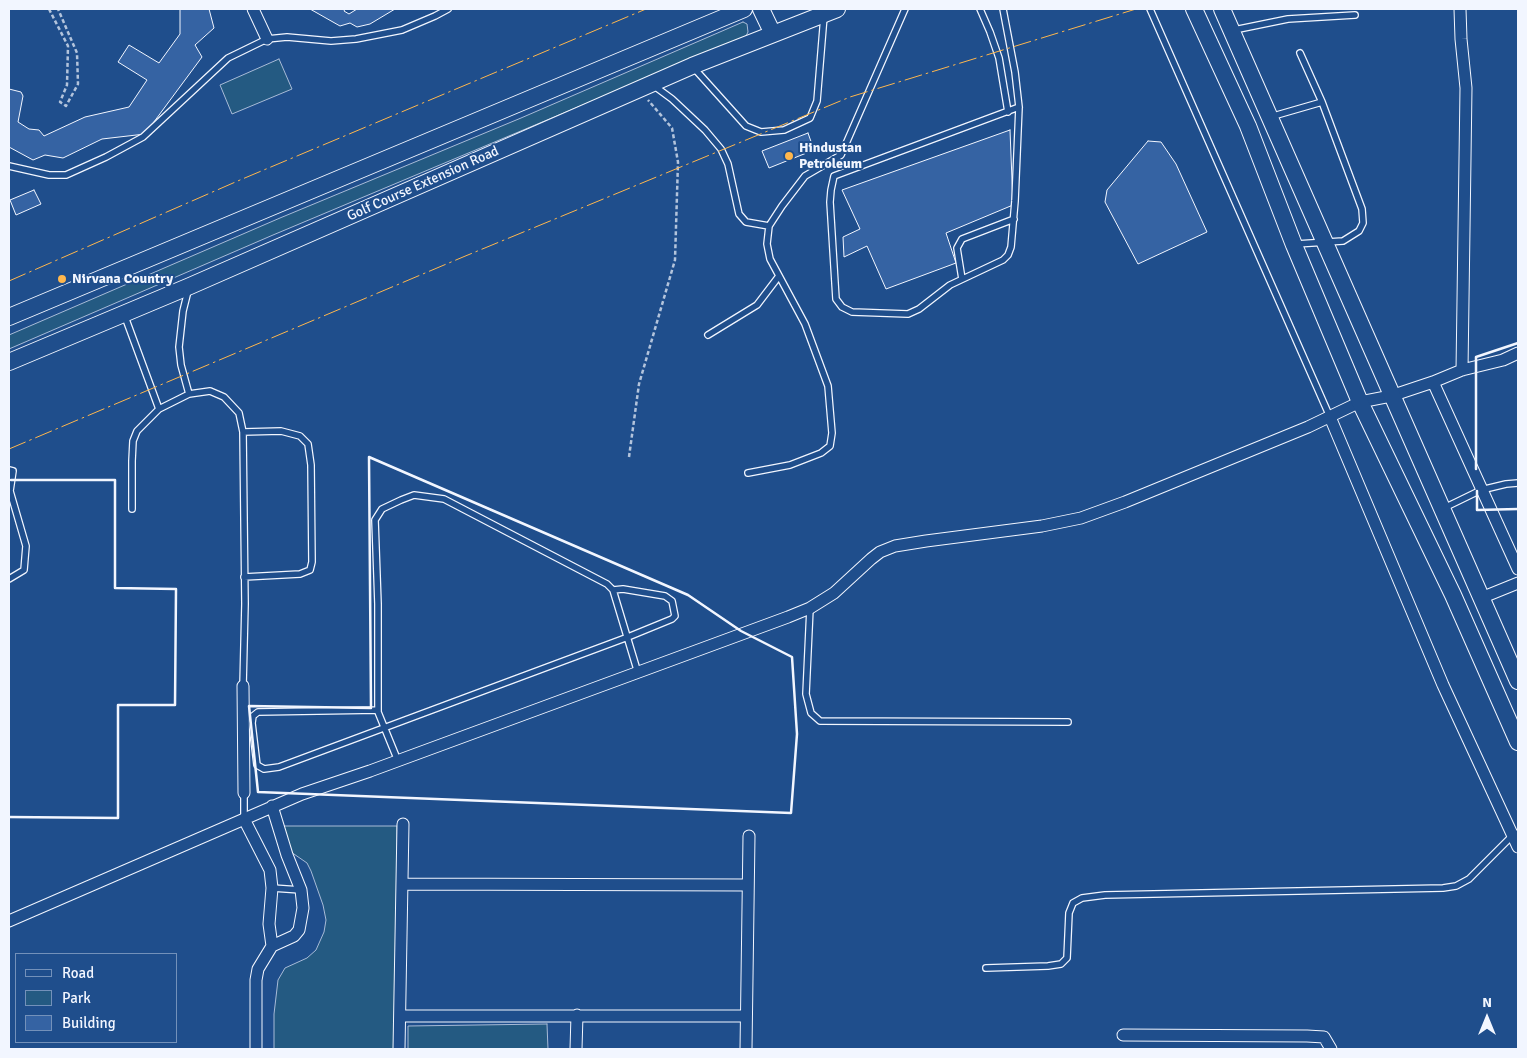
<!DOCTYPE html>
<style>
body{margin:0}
#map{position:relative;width:1527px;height:1058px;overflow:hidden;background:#1f4e8c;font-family:Signika,sans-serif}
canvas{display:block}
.frame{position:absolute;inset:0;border:10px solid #f2f6ff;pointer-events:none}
.legend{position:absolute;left:15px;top:953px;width:162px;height:90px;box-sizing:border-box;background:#1f4e8c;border:1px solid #7391ba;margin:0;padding:6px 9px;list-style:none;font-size:15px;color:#f2f6ff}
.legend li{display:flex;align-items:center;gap:10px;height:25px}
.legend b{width:25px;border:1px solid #7391ba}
.north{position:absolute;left:1462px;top:993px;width:50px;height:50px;-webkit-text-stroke:4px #1f4e8c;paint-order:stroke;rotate:0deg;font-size:14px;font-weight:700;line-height:20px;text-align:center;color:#f2f6ff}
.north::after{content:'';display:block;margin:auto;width:18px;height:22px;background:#f2f6ff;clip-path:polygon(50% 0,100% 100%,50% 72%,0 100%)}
</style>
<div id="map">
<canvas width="1527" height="1058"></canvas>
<div class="frame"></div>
<ul class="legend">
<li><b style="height:6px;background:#1f4e8c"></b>Road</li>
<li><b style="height:14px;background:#245a82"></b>Park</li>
<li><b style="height:14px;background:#3563a3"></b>Building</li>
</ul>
<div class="north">N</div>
</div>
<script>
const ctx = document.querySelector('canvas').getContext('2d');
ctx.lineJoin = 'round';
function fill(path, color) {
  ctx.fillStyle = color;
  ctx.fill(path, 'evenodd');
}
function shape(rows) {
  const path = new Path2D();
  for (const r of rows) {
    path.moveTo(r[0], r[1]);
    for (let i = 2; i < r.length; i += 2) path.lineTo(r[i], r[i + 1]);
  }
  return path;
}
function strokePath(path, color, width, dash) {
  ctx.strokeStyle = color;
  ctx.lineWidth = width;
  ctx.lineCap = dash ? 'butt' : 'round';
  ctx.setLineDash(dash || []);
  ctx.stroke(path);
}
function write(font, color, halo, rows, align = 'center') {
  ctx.font = font + ' Signika,sans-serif';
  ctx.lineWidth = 4;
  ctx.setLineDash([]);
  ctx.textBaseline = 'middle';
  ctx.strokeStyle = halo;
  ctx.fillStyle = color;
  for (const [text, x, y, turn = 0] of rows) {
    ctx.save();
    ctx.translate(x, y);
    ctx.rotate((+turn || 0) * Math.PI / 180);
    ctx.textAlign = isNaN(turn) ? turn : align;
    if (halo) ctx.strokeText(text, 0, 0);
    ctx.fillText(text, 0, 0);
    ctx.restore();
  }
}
const green = shape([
 [743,22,747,24,748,32,746,36,740,39,273,235,9,349,9,335,280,218,521,118,743,22],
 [279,59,292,89,232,114,220,85,279,59],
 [284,826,397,826,398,1049,274,1049,274,1014,278,980,285,968,307,958,316,950,324,932,326,920,323,905,311,871,307,863,291,852,284,826],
 [547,1024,548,1049,408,1049,408,1026,547,1024]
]);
const building = shape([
 [180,9,209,9,214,28,195,45,202,57,145,134,102,139,63,158,45,155,33,160,9,147,9,89,21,92,23,96,18,122,29,129,39,130,44,136,85,117,129,107,147,80,118,62,129,45,159,63,180,34,180,9],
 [310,9,345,9,344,11,349,14,357,9,395,9,370,24,357,27,350,23,340,26,310,9],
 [1010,130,1013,205,946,233,956,263,886,289,867,246,844,257,843,237,860,229,842,190,1010,130],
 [808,133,814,150,769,168,762,151,808,133],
 [1148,141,1161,142,1176,164,1207,232,1138,264,1105,202,1107,190,1148,141],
 [34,190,41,204,16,215,10,200,34,190]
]);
const path = shape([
 [49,9,68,46,67,85,60,102,66,106,78,84,77,53,58,9],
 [629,457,639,384,675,260,678,162,672,128,648,100]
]);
const lane = shape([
 [980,9,990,32,999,58,1008,112],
 [1003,9,1015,72,1019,107,1015,201,1011,247,1008,255,1003,260,950,285,919,309,908,314,852,312,842,307,836,299,830,202,831,190,834,176,1019,107],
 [1150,9,1330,417],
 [1234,30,1288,19,1355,15],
 [693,67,746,126,761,132,784,130,810,118,817,101,824,16],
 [653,85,672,99,705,130,721,149,728,164,739,214,746,222,769,226],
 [1270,117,1322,102],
 [9,166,49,175,66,175,106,157,143,137,228,58,267,39,287,37,331,41,356,39,402,30,435,16,448,9],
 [1296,244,1343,241,1359,231,1363,223,1362,209,1322,102,1300,53],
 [962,279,957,248,962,239,1014,219],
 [188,291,183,311,179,347,181,365,189,394],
 [124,314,159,409],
 [708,335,757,305,779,276],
 [243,432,281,431,300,436,308,444,311,465,312,562,310,570,300,574,244,577],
 [9,470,13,471,10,491,26,546,24,570,9,579],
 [748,473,790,465,821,453,830,446,832,433,828,386,805,324,770,259,767,244,769,226,782,206,805,176,841,155,905,9],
 [1444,508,1481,490,1506,484,1518,483],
 [132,509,132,461,133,441,137,431,159,409,189,394,210,391,224,397,239,413,243,432,245,604,243,686],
 [810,608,806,694,811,713,820,721,1068,722],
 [378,710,258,712,253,716,252,723,257,765,264,769,279,767,628,637,672,619,675,616,672,601,665,596,623,589,613,590],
 [398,761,378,712,378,604,375,520,382,509,401,500,414,495,444,499,607,584,613,590,638,673],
 [244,793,244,819],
 [272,888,301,890],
 [986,968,1048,966,1061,964,1067,958,1069,913,1073,903,1082,898,1105,895,1443,888,1456,886,1469,879,1513,835,1518,833]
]);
const street = shape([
 [253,9,267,39],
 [1460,9,1461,39,1466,88,1462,370],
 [1433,382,1518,569],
 [1330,417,1443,685,1518,847],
 [1481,598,1518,583],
 [243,686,244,793],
 [244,819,270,870,272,888,269,924,272,946],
 [403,884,748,885],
 [9,921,302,794,370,771,788,617,810,608,834,593,871,559,880,552,895,546,926,541,1042,526,1081,518,1125,502,1308,427,1360,402,1391,396,1433,382,1462,370,1503,360,1518,353],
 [400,1016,746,1016],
 [1123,1035,1307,1036,1324,1037,1331,1049],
 [256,1049,256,980,258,969,272,946,294,936,299,930,303,908,301,890,287,855,272,806],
 [399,1049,403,824],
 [576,1049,577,1015],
 [746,1049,749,836]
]);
const secondary = shape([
 [761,9,773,34],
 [1194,9,1248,126,1294,245,1360,402,1453,595,1518,742],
 [1222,9,1518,681],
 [9,317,744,9],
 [9,362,190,286,692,66,837,9]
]);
const wall = shape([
 [369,457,688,595,741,631,792,657,797,734,791,813,258,792,249,706,371,708,369,457],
 [1476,469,1476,357,1518,343],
 [1477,491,1477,510,1518,509],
 [9,817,118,818,118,705,175,705,176,589,115,588,115,480,11,480]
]);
const power = shape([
 [9,281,240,180,646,9],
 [9,449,463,257,850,97,1136,9]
]);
const markers = [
 [789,156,5,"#ffb74d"],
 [62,279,5,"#ffb74d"]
];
const poiNames = [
 ["Hindustan",799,148],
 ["Petroleum",799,164],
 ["Nirvana Country",72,279]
];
const streetNames = [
 ["Golf Course Extension Road",423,184,-24]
];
fill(green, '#245a82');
strokePath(green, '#a8bbd7', 1);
fill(building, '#3563a3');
strokePath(building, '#f2f6ff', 1);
strokePath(lane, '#f2f6ff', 8);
strokePath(street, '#f2f6ff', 13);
strokePath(secondary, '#f2f6ff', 18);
strokePath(path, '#b3c4dc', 2.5, [4, 2.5]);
strokePath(lane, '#1f4e8c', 5.5);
strokePath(street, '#1f4e8c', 11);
strokePath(secondary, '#1f4e8c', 16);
strokePath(wall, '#f2f6ff', 2.5);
strokePath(power, '#ffb74d', 1, [18, 4, 2.5, 4]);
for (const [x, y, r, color] of markers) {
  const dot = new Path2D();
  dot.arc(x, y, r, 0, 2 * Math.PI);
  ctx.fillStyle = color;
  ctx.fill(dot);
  strokePath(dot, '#1f4e8c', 2);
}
write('bold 14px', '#f2f6ff', '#1f4e8c', poiNames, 'left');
write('14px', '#f2f6ff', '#1f4e8c', streetNames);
</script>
